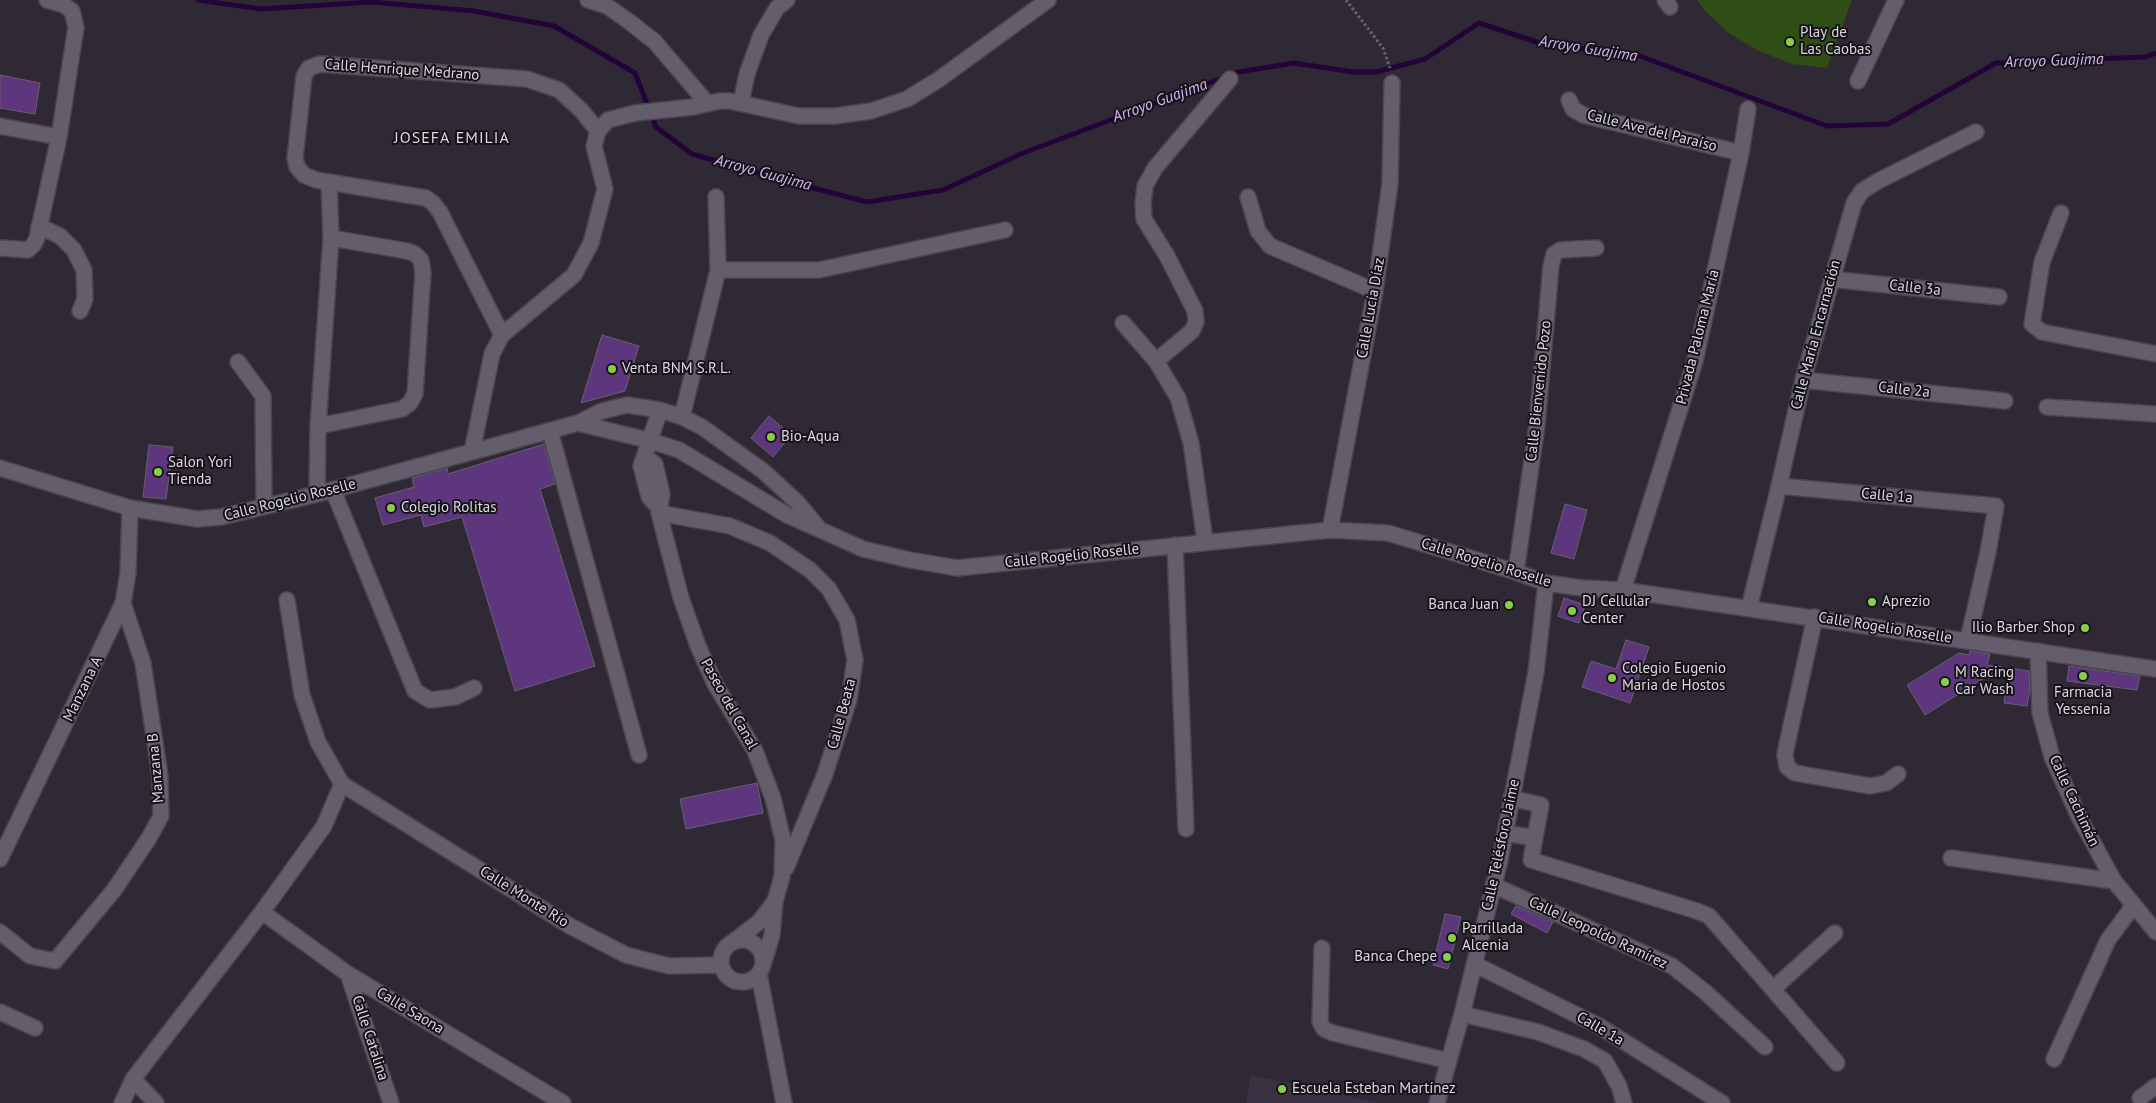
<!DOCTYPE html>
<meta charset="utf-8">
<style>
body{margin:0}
canvas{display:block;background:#2f2935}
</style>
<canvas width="2156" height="1103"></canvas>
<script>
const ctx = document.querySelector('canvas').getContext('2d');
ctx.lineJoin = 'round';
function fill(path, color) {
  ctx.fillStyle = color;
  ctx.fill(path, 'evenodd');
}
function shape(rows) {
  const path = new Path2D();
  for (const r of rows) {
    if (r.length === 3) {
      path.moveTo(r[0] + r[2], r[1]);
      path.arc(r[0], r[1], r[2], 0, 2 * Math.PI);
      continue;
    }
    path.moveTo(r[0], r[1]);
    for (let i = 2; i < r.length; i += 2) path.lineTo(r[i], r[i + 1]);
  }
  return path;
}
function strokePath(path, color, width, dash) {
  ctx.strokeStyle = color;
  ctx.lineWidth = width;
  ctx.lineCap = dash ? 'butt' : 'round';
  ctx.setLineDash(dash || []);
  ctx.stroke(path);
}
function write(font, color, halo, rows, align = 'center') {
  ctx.font = font + ' "PT Sans",sans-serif';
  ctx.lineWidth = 4;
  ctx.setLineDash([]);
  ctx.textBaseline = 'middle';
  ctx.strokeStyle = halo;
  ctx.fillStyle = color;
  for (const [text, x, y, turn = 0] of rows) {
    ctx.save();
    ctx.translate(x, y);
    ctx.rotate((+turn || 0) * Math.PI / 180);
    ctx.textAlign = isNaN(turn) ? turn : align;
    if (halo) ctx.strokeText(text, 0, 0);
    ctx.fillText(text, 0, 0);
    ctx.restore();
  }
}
const built = shape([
 [1251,1075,1379,1103,1246,1103]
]);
const green = shape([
 [1697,0,1852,0,1827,68,1792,64,1757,50,1730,34,1705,11]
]);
const stream = shape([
 [198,0,261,9,372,2,474,11,554,26,635,73,656,127,692,154,779,179,867,202,943,190,1023,153,1238,72,1294,63,1353,72,1376,72,1425,59,1479,23,1543,44,1637,55,1827,126,1888,124,1996,63,2145,57,2156,53]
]);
const building = shape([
 [0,75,40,83,35,114,0,108,0,75],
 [602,335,639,346,625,391,581,403,602,335],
 [769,416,791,435,773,457,751,438,769,416],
 [544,444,555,484,540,489,595,666,515,691,462,517,424,527,421,515,383,525,375,498,414,487,412,478,447,468,448,474,544,444],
 [149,445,173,447,166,499,143,497,149,445],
 [1565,504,1587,510,1574,559,1551,553,1565,504],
 [1564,598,1585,605,1579,623,1558,616,1564,598],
 [1626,640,1649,647,1630,703,1582,687,1591,661,1616,669,1626,640],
 [1970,651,1990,654,1987,665,2002,667,1925,715,1907,685,1959,653,1969,655,1970,651],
 [2069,666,2140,676,2137,690,2067,681,2069,666],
 [2009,668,2029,671,2030,689,2027,706,2004,703,2009,668],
 [757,783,763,813,686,829,680,799,757,783],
 [1516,906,1553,922,1547,933,1511,914,1516,906],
 [1445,914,1461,917,1448,969,1433,965,1445,914]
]);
const path = shape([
 [1346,0,1383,48,1390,68]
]);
const minor = shape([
 [588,0,607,6,631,23,655,42,707,103],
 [1665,0,1670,7],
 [1858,81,1896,0],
 [1569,100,1573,109,1583,115,1741,153],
 [741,103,747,74,761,35,777,8,787,0],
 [0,126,59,137],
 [716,197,718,270],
 [1248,197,1258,231,1270,246,1375,291],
 [2061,213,2042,262,2032,324,2042,332,2156,354],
 [39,226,60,236,74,250,84,270,85,299,80,311],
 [0,248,28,250,34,244,37,238,59,137,76,27,72,11,64,5,47,0],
 [1831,279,1999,297],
 [1123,323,1156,361,1178,398,1191,443,1205,541],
 [502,335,440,212,433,203,426,198,316,180,304,175,297,167,295,158,304,76,309,68,320,64,527,79,559,90,581,110,598,131],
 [1156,361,1192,331,1196,322,1195,311,1167,256,1144,219,1143,204,1145,186,1155,168,1230,79],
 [238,362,263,396,264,506],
 [1803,380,2005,401],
 [2047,407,2156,414],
 [682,417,718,270,819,270,1005,230],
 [578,423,651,441,679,450,787,515,863,549,910,560,957,568,1330,530,1388,533,1516,572,1546,583,1582,588,1623,590,2156,669],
 [318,426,402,409,410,403,415,394,423,273,421,260,415,254,407,251,331,238],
 [550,431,639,755],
 [472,452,492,354,502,335,574,275,591,243,605,189,594,146,598,131,608,120,635,113,693,107,720,101,730,101,799,116,835,116,871,111,907,99,938,80,1048,0],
 [645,456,655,464,662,494,659,513,681,598,698,646,715,684,755,751,773,798,783,840,782,877,775,901,772,935,762,968],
 [0,468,130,508,197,519,221,517,317,494,578,423,602,411,627,405,660,410,682,417,702,427,763,471,797,502,817,526],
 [1779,486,1996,506,1988,552,1968,640],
 [333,490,415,691,430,700,455,697,474,688],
 [317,494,318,426,331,238,329,182],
 [659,508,649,497,641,466,660,410],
 [659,513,730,526,770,543,810,570,829,589,847,620,855,660,849,700,825,774,786,868],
 [1330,530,1375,291,1390,184,1392,83],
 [1175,545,1186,829],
 [1516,572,1537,425,1551,266,1554,254,1560,250,1596,248],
 [1623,590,1695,361,1741,153,1748,109],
 [287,600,302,695,318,742,342,784,570,926,626,955,669,966,721,965],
 [1749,608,1779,486,1803,380,1854,203,1862,191,1878,181,1976,132],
 [1815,617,1787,744,1785,755,1787,767,1795,773,1870,786,1886,783,1898,774],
 [2038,651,2040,713,2052,757,2079,817,2114,881,2156,932],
 [1511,798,1541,805,1531,860,1697,911,1709,916,1837,1063],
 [1505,833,1535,838],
 [1951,858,2114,881],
 [0,859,123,603,128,573,130,508],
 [1493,885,1672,966,1704,991,1765,1047],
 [262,912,348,974,563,1103],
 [0,932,30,956,55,961,114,890,149,838,161,816,160,776,143,663,123,603],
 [742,961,21],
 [733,942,759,922,775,901],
 [1322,948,1320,1022,1324,1029,1333,1033,1449,1061],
 [1474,964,1599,1026,1722,1103],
 [348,974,391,1103],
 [759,974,784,1103],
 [1773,989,1835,933],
 [0,1012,35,1028],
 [1462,1014,1538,1032,1584,1049,1605,1061,1619,1086,1624,1103],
 [2054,1059,2108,940,2134,905],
 [133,1079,156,1103],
 [2140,1098,2156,1086],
 [122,1103,133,1079,262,912,324,826,342,784],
 [1437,1103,1462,1014,1500,860,1536,672,1546,583]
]);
const markers = [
 [1790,42,5,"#87cf4b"],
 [612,369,5,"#87cf4b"],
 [771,437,5,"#87cf4b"],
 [158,472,5,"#87cf4b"],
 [391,508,5,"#87cf4b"],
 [1872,602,5,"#87cf4b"],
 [1509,605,5,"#87cf4b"],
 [1572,611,5,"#87cf4b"],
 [2085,628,5,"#87cf4b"],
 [2083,676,5,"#87cf4b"],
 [1612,678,5,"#87cf4b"],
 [1945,682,5,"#87cf4b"],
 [1452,938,5,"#87cf4b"],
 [1447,957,5,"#87cf4b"],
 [1282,1089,5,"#87cf4b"]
];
const poiNames = [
 ["Play de",1800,33],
 ["Las Caobas",1800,50],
 ["Venta BNM S.R.L.",622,369],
 ["Bio-Aqua",781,437],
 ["Salon Yori",168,463],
 ["Tienda",168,480],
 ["Colegio Rolitas",401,508],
 ["DJ Cellular",1582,602],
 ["Center",1582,619],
 ["Aprezio",1882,602],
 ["Banca Juan",1499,605,"right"],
 ["Ilio Barber Shop",2075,628,"right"],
 ["Colegio Eugenio",1622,669],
 ["Maria de Hostos",1622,686],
 ["M Racing",1955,673],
 ["Car Wash",1955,690],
 ["Farmacia",2083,693,"center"],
 ["Yessenia",2083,710,"center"],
 ["Parrillada",1462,929],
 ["Alcenia",1462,946],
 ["Banca Chepe",1437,957,"right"],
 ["Escuela Esteban Martínez",1292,1089]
];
const streetNames = [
 ["Calle Henrique Medrano",402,70,4],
 ["Calle Ave del Paraíso",1652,131,14],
 ["Calle 3a",1915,288,6],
 ["Calle Lucía Díaz",1371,308,-80],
 ["Calle María Encarnación",1816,335,-75],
 ["Privada Paloma María",1698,337,-76],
 ["Calle 2a",1904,390,6],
 ["Calle Bienvenido Pozo",1539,391,-84],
 ["Calle 1a",1887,496,5],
 ["Calle Rogelio Roselle",290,500,-14],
 ["Calle Rogelio Roselle",1072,556,-6],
 ["Calle Rogelio Roselle",1486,563,17],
 ["Calle Rogelio Roselle",1885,628,9],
 ["Manzana A",83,689,-64],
 ["Paseo del Canal",729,704,61],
 ["Calle Beata",842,714,-75],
 ["Manzana B",156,768,-95],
 ["Calle Cachimán",2074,801,65],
 ["Calle Telésforo Jaime",1501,845,-78],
 ["Calle Monte Río",524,897,32],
 ["Calle Leopoldo Ramírez",1598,933,25],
 ["Calle Saona",410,1011,31],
 ["Calle 1a",1600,1029,30],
 ["Calle Catalina",370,1038,72]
];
const waterNames = [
 ["Arroyo Guajima",1588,49,9],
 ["Arroyo Guajima",2054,61,-2],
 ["Arroyo Guajima",1160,101,-20],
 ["Arroyo Guajima",763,173,15]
];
const neighbourhoodNames = [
 ["JOSEFA EMILIA",452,138]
];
fill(built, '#3a3143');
fill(green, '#2f4e15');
strokePath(stream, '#240438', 5);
fill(building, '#5e367d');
strokePath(building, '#665f6d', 1);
strokePath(minor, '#4a454f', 18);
strokePath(path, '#68636e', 3, [2.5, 2.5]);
strokePath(minor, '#645d6b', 15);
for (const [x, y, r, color] of markers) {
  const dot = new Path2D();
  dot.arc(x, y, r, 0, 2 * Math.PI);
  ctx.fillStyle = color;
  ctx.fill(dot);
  strokePath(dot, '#161318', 2);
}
write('15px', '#dcd8e0', '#161318', poiNames, 'left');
write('15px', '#dcd8e0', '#161318', streetNames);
write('italic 16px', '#d4b5f2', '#161318', waterNames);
ctx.letterSpacing = '1px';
write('16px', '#dcd8e0', '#161318', neighbourhoodNames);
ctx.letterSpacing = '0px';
</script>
